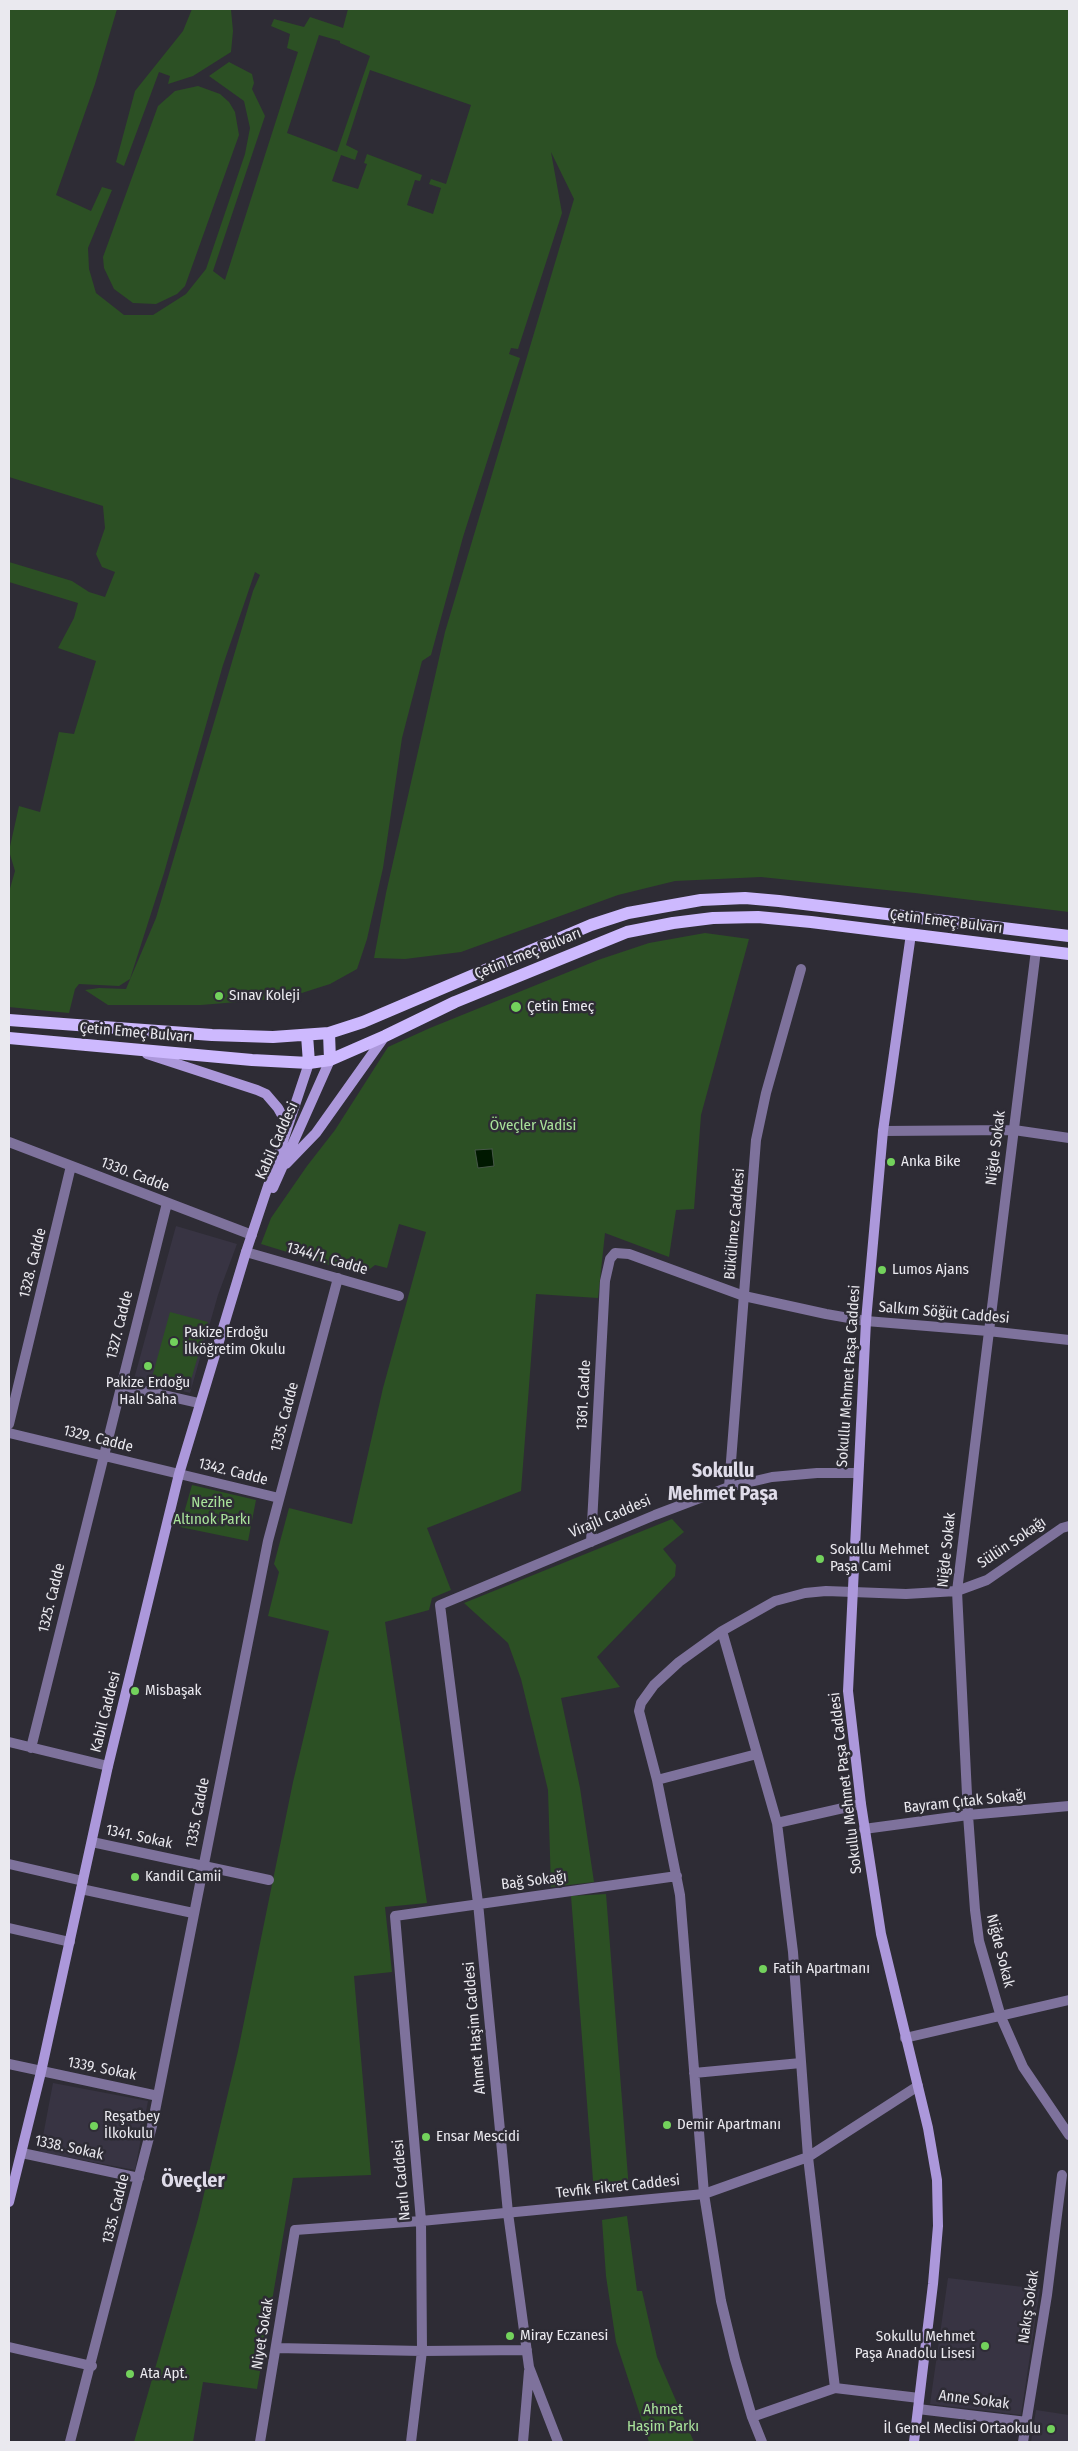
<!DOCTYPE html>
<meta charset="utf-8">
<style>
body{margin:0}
#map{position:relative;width:1078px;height:2451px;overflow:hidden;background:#2e2c35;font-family:"Fira Sans Condensed",sans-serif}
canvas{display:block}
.frame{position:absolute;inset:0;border:10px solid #eae9ef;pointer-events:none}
</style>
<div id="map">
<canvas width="1078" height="2451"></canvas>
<div class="frame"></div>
</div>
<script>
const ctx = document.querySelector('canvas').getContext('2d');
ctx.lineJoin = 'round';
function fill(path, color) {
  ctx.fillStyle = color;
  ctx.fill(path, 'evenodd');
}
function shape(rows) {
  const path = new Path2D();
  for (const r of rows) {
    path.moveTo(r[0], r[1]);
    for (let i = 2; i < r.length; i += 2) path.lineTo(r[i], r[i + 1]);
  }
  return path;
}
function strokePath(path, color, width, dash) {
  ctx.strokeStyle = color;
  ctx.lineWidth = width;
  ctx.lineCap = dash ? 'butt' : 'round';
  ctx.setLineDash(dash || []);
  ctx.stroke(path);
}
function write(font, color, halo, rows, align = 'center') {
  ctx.font = font + ' "Fira Sans Condensed",sans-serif';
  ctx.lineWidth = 5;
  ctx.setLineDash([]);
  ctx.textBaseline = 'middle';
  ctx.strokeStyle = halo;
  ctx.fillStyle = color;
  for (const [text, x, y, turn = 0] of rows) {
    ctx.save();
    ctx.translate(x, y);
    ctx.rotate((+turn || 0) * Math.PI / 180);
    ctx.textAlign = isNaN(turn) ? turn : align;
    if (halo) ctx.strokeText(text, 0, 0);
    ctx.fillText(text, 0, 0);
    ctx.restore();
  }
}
const built = shape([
 [176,1226,237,1244,218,1295,190,1393,134,1379],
 [53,2083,148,2101,135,2170,40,2152],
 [948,2278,1040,2289,1021,2415,930,2404],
 [1036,2410,1069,2415,1069,2442,1031,2442]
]);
const green = shape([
 [9,9,117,9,95,84,56,195,91,211,102,187,112,190,88,248,89,269,96,293,124,315,153,315,186,294,206,269,245,154,250,128,244,101,209,76,229,62,252,74,254,83,252,89,265,116,213,271,225,280,298,52,287,48,290,34,271,26,274,19,304,27,310,17,343,28,348,9,1069,9,1069,912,915,893,761,877,675,881,618,895,461,952,405,959,374,958,386,893,445,632,574,199,551,152,562,213,518,349,511,348,509,354,520,358,463,537,431,655,422,661,402,738,383,868,367,939,357,969,330,984,286,998,201,1005,108,1005,85,990,99,988,126,989,156,918,253,591,260,575,255,572,223,665,164,873,130,979,119,986,79,984,75,989,69,1013,9,1007,9,892,15,871,9,851,19,806,40,812,59,732,74,734,96,661,58,648,74,618,78,603,9,582,9,562,72,581,89,592,105,597,115,572,102,567,96,554,105,528,103,506,9,477],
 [319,35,340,41,340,43,370,56,337,152,287,133],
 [370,70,471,105,446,184,431,179,429,184,441,188,433,214,407,205,415,180,420,181,422,175,367,154,364,163,367,164,358,189,332,181,341,155,355,160,358,151,346,145],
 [192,9,231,10,233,31,231,52,193,76,168,84,170,76,159,72,124,166,116,162,135,91,183,31],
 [198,86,220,94,229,102,235,112,239,135,185,286,177,294,156,304,133,303,114,289,104,268,103,257,158,106,175,91],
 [705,933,749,939,701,1115,694,1209,676,1210,669,1257,605,1233,598,1298,536,1294,521,1491,427,1528,451,1590,432,1598,429,1610,385,1622,427,1903,385,1907,392,1972,354,1976,371,2175,293,2178,257,2389,203,2382,193,2442,134,2442,198,2219,238,2051,293,1782,329,1631,268,1616,279,1572,274,1564,289,1508,352,1524,383,1388,426,1232,399,1224,387,1268,375,1265,362,1275,261,1244,271,1218,307,1166,335,1130,388,1047,430,1028,598,960,649,943],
 [170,1312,208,1322,188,1390,151,1381],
 [192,1485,256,1500,248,1541,180,1527],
 [672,1519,684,1532,663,1549,676,1565,675,1576,597,1657,620,1687,561,1698,580,1788,594,1882,551,1887,548,1790,521,1679,508,1643,464,1603],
 [606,1894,629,2190,594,2193,571,1896],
 [627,2216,637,2291,642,2291,657,2357,694,2442,649,2442,616,2342,606,2276,602,2220]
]);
const water = shape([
 [492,1149,494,1166,478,1168,475,1150,492,1149]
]);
const minor = shape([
 [1036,950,957,1591,968,1815,975,1910,979,1941,1001,2017,1023,2067,1069,2135],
 [883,1131,1014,1130,1069,1138],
 [9,1142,252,1235],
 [246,1252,399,1296],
 [120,1385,199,1403],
 [9,1424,71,1166],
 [9,1433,279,1498],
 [729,1487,756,1140,766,1093,801,969],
 [591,1542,605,1281,610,1259,615,1253,629,1254,744,1296,826,1314,866,1321,988,1331,1069,1340],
 [722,1631,777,1823,793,1952,808,2157,835,2388],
 [9,1742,108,1766],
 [31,1748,167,1203],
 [657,1780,757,1754],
 [777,1823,861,1804],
 [864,1829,968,1815,1069,1806],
 [92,1842,269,1880],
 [9,1864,83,1881],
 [81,1889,193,1913],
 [9,1928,70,1942],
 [905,2038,1069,2000],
 [9,2064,158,2096],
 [694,2073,801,2063],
 [22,2153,139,2178],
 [9,2347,92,2366],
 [276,2348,422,2351,527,2350],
 [918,2409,1027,2422],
 [752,2417,835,2388,919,2398],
 [70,2442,152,2126,268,1541,338,1278],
 [260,2442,295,2230,421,2221,704,2194,808,2157,918,2086],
 [411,2442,422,2351,421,2221,395,1916,677,1876],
 [523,2442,529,2371],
 [558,2442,529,2367,508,2213,478,1903,440,1605,655,1515,729,1487,772,1477,817,1473,857,1473],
 [762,2442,752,2417,735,2359,721,2301,704,2194,680,1895,657,1780,639,1711,641,1703,654,1685,679,1662,722,1631,775,1601,805,1593,826,1591,906,1594,957,1591,987,1580,1062,1528,1069,1526],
 [1023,2442,1047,2295,1062,2175]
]);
const secondary = shape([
 [911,934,883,1131,866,1321,848,1691,861,1804,881,1934,928,2128,937,2180,938,2226,933,2284,914,2442],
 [147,1054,257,1090,266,1094,278,1108,288,1126],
 [286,1164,316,1133,385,1036],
 [273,1188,330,1060],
 [9,2202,41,2072,108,1766,179,1474,246,1252,309,1063]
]);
const primary = shape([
 [9,1020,212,1035,273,1037,329,1033,363,1022,591,925,628,913,701,900,745,898,779,901,1069,936],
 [329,1033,330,1060],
 [307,1035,309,1063],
 [9,1038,252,1060,309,1063,330,1060,385,1036,455,1002,627,932,673,923,713,918,758,917,811,922,1069,954]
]);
const markers = [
 [219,996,5,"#73d25c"],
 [516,1007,6,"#73d25c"],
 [891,1162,5,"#73d25c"],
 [882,1270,5,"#73d25c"],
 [174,1342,5,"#73d25c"],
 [148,1366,5,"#73d25c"],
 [820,1559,5,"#73d25c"],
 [135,1691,5,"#73d25c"],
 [135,1877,5,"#73d25c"],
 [763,1969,5,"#73d25c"],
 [667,2125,5,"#73d25c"],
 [94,2126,5,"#73d25c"],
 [426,2137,5,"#73d25c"],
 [510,2336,5,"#73d25c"],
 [985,2346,5,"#73d25c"],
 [130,2374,5,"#73d25c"],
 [1051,2429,5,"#73d25c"]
];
const streetNames = [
 ["Çetin Emeç Bulvarı",946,922,7],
 ["Çetin Emeç Bulvarı",528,954,-22],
 ["Çetin Emeç Bulvarı",136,1033,5],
 ["Kabil Caddesi",277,1141,-66],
 ["Niğde Sokak",996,1148,-83],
 ["1330. Cadde",135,1175,21],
 ["Bükülmez Caddesi",735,1224,-85],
 ["1344/1. Cadde",327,1259,16],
 ["1328. Cadde",33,1263,-76],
 ["Salkım Söğüt Caddesi",944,1313,5],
 ["1327. Cadde",120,1325,-76],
 ["Sokullu Mehmet Paşa Caddesi",849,1376,-86],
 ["1361. Cadde",584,1395,-87],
 ["1335. Cadde",285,1417,-75],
 ["1329. Cadde",98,1439,14],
 ["1342. Cadde",233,1472,14],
 ["Virajlı Caddesi",610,1517,-23],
 ["Sülün Sokağı",1012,1543,-34],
 ["Niğde Sokak",947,1550,-84],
 ["1325. Cadde",52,1598,-76],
 ["Kabil Caddesi",106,1712,-76],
 ["Sokullu Mehmet Paşa Caddesi",846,1783,-97],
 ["Bayram Çıtak Sokağı",965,1802,-6],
 ["1335. Cadde",198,1813,-79],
 ["1341. Sokak",139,1837,12],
 ["Bağ Sokağı",534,1881,-7],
 ["Niğde Sokak",1000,1951,76],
 ["Ahmet Haşim Caddesi",475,2028,-95],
 ["1339. Sokak",102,2069,11],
 ["1338. Sokak",69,2148,12],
 ["Narlı Caddesi",402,2180,-95],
 ["Tevfik Fikret Caddesi",618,2187,-6],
 ["1335. Cadde",116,2209,-76],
 ["Nakış Sokak",1029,2307,-82],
 ["Niyet Sokak",263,2334,-81],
 ["Anne Sokak",974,2400,7]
];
const poiNames = [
 ["Sınav Koleji",229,996],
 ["Çetin Emeç",527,1007],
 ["Anka Bike",901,1162],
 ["Lumos Ajans",892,1270],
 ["Pakize Erdoğu",184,1333],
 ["İlköğretim Okulu",184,1350],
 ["Pakize Erdoğu",148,1383,"center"],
 ["Halı Saha",148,1400,"center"],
 ["Sokullu Mehmet",830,1550],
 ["Paşa Cami",830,1567],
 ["Misbaşak",145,1691],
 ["Kandil Camii",145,1877],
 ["Fatih Apartmanı",773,1969],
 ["Reşatbey",104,2117],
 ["İlkokulu",104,2134],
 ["Demir Apartmanı",677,2125],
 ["Ensar Mescidi",436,2137],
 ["Miray Eczanesi",520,2336],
 ["Sokullu Mehmet",975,2337,"right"],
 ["Paşa Anadolu Lisesi",975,2354,"right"],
 ["Ata Apt.",140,2374],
 ["İl Genel Meclisi Ortaokulu",1041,2429,"right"]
];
const parkNames = [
 ["Öveçler Vadisi",533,1126],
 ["Nezihe",212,1503],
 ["Altınok Parkı",212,1520],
 ["Ahmet",663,2410],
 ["Haşim Parkı",663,2427]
];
const districtNames = [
 ["Sokullu",723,1471],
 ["Mehmet Paşa",723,1494],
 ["Öveçler",193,2181]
];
fill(built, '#383443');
fill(green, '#2c5024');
fill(water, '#001800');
strokePath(water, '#465748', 1);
strokePath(minor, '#7e729c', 10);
strokePath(secondary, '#ac98db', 10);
strokePath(primary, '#cdb9fe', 12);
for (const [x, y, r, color] of markers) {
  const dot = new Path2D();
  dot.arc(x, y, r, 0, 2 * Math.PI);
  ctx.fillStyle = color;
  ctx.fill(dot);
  strokePath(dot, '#2e2c35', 2);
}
write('15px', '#eae9ef', '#2e2c35', streetNames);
write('15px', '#eae9ef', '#2e2c35', poiNames, 'left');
write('15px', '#a8e29a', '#2e2c35', parkNames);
write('bold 20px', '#dfdce9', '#2e2c35', districtNames);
</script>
